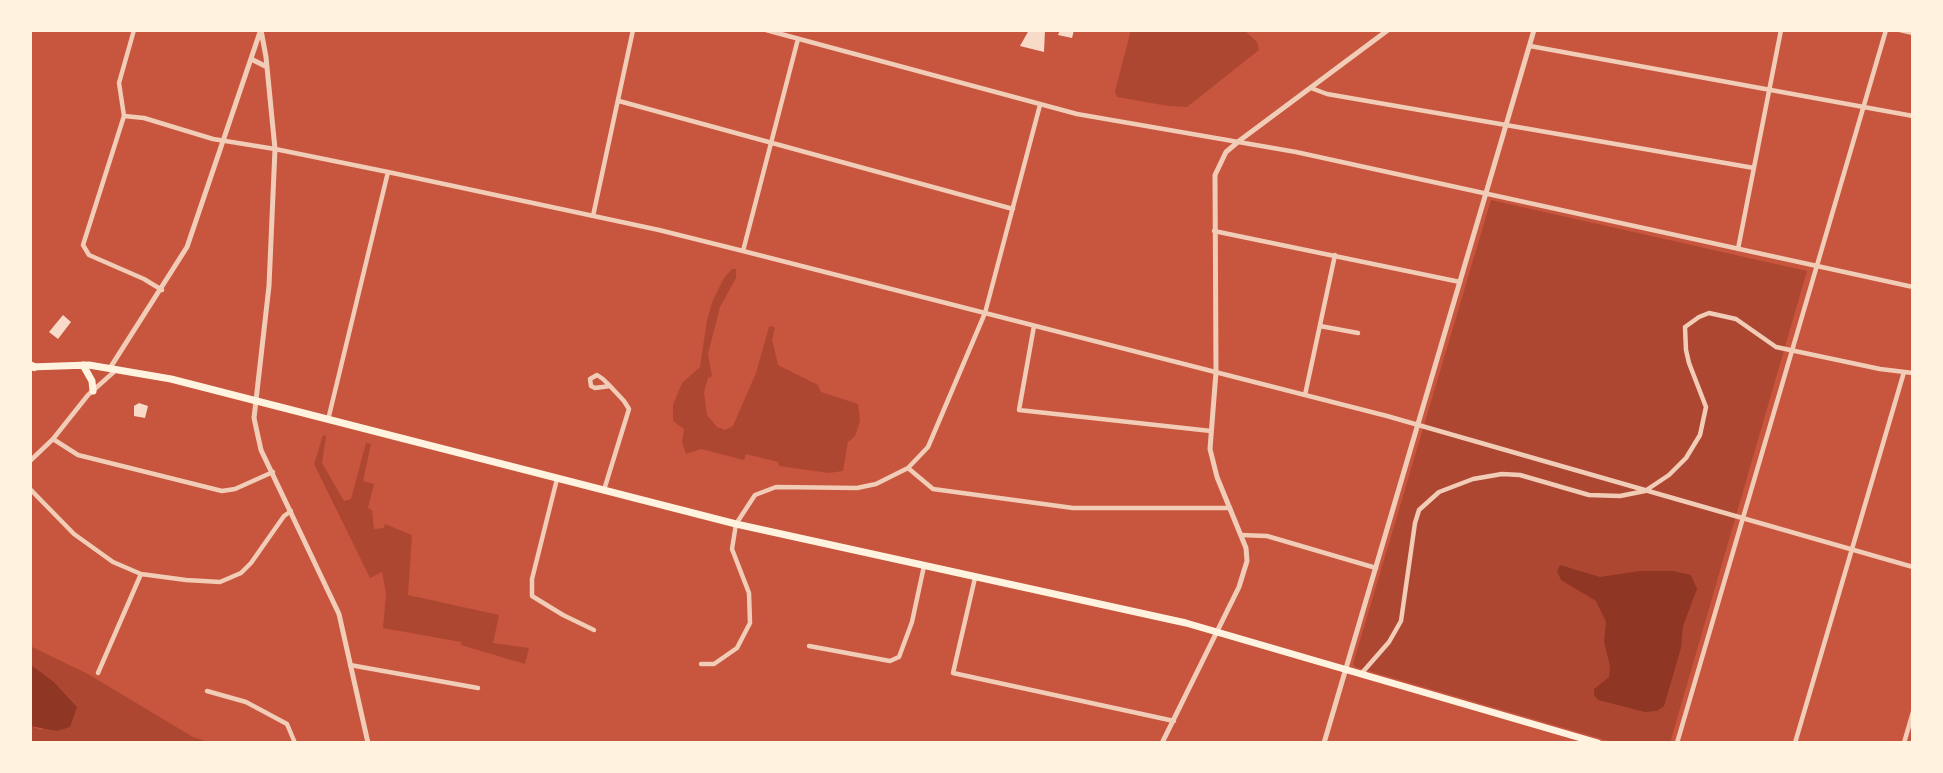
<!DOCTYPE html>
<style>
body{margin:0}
#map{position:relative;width:1943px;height:773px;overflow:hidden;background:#c8553d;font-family:"Source Sans 3",sans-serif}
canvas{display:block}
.frame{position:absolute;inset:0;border:32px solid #fff3e0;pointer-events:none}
</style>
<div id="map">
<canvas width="1943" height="773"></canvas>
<div class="frame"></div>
</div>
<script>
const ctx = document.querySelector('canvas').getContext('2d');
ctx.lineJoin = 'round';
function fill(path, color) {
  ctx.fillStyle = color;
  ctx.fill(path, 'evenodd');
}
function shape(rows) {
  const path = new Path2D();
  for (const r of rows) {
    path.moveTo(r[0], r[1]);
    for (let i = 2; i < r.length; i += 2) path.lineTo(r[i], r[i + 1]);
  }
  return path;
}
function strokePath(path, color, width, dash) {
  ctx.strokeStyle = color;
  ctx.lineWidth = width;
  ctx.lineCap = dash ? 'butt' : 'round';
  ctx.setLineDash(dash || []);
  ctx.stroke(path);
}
const green = shape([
 [1131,30,1244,30,1257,42,1259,50,1187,107,1168,106,1117,97,1115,91],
 [1491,200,1807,271,1670,743,1616,743,1355,667,1353,664],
 [732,269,736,269,736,278,720,307,708,354,712,376,708,378,704,392,707,415,717,427,725,430,733,426,756,373,769,327,772,326,775,328,772,339,778,365,818,385,821,392,858,404,860,421,855,436,848,442,843,471,829,473,779,466,778,462,746,454,744,460,701,449,686,454,682,442,684,429,673,421,673,405,682,383,700,367,707,320,713,300,724,278],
 [323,435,326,436,322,463,344,501,351,499,366,443,371,444,363,481,374,484,368,508,372,510,374,529,384,528,385,524,412,535,408,595,499,615,493,643,529,648,525,664,461,645,461,642,383,628,386,594,382,572,370,578,314,464],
 [30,646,88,674,193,737,211,743,30,743,30,726,41,730,77,707,54,682,30,664]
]);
const water = shape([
 [1560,565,1600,577,1640,571,1673,571,1691,575,1697,589,1683,626,1681,648,1664,706,1657,711,1645,712,1598,700,1594,695,1594,689,1609,677,1610,666,1604,642,1606,622,1596,601,1561,580,1557,571],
 [30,664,54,682,77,707,70,727,57,731,30,726]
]);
const building = shape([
 [1029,30,1045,30,1044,52,1020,46],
 [1060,30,1074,30,1072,38,1058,35],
 [63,315,71,322,58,339,49,332],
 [139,403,148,406,145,418,134,416,134,406]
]);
const minor = shape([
 [766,30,1077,114,1296,152,1913,287],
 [1900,30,1913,33],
 [1530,46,1913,116],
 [1311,88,1327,94,1754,168],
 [619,101,1013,209],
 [124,116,144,118,213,139,275,149,388,172,659,230,743,251,1387,416,1913,567],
 [124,116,83,245,89,255,144,279,162,290],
 [124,116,119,83,134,30],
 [593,216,633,30],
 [1214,231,1460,282],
 [1738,249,1781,30],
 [743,251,798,39],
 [1034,326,1019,410,1211,431],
 [1320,326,1358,333],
 [1305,395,1335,255],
 [328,420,388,172],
 [53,439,78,455,222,491,235,489,273,472],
 [30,461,53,439,88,395,116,370],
 [908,468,933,489,1073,508,1230,508],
 [557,479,532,579,532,596,563,615,594,630],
 [30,489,74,534,113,562,141,574,186,580,220,582,241,573,251,563,284,516,291,511],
 [604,490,629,409,624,401,610,386,603,379,597,375,590,379,591,386,595,388,610,386],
 [1241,535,1267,536,1376,568],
 [975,578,953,673,1174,721],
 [809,646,890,661,899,657,912,622,924,566],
 [701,664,714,664,737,648,750,623,749,593,732,549,736,524,755,495,776,487,857,488,876,484,908,468,928,447,985,313,1040,105],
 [350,665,478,688],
 [98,673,141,574],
 [1361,674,1389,642,1401,621,1415,523,1419,510,1439,492,1473,479,1502,474,1520,475,1589,495,1620,496,1645,491,1669,475,1686,458,1700,435,1706,407,1689,363,1686,350,1685,327,1699,317,1709,313,1736,319,1776,347,1880,369,1913,373],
 [207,691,246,702,287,724,295,743],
 [1677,743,1886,30],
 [1795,743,1904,372],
 [1904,743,1913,712]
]);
const tertiary = shape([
 [261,30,266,57,275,149,269,286,254,418,261,450,339,614,368,743],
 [251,59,267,67],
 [110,368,187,247,260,32],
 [1162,743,1239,587,1247,561,1246,548,1217,477,1210,449,1216,372,1215,175,1226,152,1239,141,1388,30],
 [1324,743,1534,30]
]);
const trunk = shape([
 [83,365,92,381,93,391],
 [30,367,89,365,171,379,736,524,1186,623,1598,743]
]);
const motorway = shape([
 [30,365,34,367]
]);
fill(green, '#ae4732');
fill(water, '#8f3625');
fill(building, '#f7dbc8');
strokePath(minor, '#f1ccb7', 4.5);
strokePath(tertiary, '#f1ccb7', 5);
strokePath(trunk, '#fff3e0', 7);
strokePath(motorway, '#fff3e0', 8);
</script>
